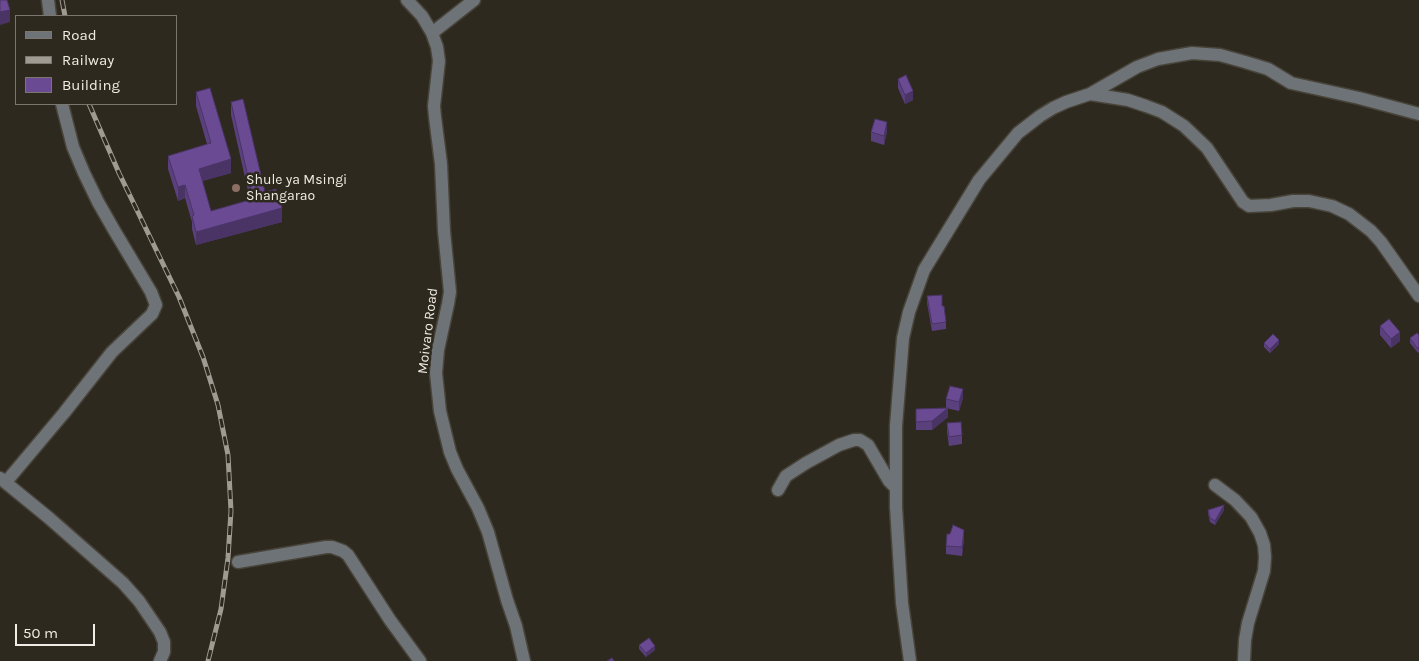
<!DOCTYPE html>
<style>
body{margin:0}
#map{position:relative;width:1419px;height:661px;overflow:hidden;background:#2e291e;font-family:Karla,sans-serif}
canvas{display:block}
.legend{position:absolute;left:15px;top:15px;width:162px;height:90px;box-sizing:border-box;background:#2e291e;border:1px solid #7c776e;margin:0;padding:6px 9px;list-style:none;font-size:15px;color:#f0ece5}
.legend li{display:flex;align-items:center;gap:10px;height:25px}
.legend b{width:25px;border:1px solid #7c776e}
.scale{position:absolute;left:15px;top:624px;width:80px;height:22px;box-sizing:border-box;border:2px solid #f0ece5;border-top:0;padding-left:6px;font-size:15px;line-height:18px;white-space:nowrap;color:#f0ece5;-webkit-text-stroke:4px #2e291e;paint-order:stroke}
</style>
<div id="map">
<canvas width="1419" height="661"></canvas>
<ul class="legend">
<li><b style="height:6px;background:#6d7377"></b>Road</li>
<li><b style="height:6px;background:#9f9b92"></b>Railway</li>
<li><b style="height:14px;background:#6a4a92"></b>Building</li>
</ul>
<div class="scale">50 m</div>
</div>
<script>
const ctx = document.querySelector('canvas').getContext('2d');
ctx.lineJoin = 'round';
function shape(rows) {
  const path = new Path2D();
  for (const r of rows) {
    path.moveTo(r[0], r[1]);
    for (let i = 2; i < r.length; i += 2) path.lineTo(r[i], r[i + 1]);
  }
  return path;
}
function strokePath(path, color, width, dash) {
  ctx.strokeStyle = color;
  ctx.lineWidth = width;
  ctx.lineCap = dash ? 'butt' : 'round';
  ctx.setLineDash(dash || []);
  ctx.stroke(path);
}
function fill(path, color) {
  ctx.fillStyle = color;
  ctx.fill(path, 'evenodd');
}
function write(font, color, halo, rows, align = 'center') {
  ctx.font = font + ' Karla,sans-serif';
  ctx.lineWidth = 5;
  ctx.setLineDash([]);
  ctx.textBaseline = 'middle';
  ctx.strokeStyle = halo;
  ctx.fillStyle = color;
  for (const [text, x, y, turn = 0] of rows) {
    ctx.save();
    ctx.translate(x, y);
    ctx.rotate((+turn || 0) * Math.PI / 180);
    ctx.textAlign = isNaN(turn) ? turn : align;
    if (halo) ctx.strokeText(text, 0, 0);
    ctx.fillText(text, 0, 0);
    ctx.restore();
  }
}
const minor = shape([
 [48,0,50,16],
 [407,0,422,16,432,33,437,47,439,61,434,106,435,117,441,164,444,231,450,292,448,304,438,350,436,373,440,411,450,452,457,469,478,508,488,532,507,600,516,626,524,661],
 [432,33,474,0],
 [1090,94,1128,100,1146,106,1162,112,1184,126,1207,148,1243,202,1249,206,1271,205,1293,201,1309,201,1332,206,1349,214,1371,231,1381,242,1419,296],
 [0,478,49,518,123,583,139,601,160,632,164,642,164,652,160,661],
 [6,482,64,413,112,352,152,314,156,305,151,292,114,230,98,202,84,173,73,147,62,104],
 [1215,485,1235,500,1251,517,1260,533,1264,545,1265,557,1264,571,1248,623,1245,640,1244,661],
 [778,490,786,476,806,463,839,445,854,440,860,440,868,445,889,481,896,488],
 [238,562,326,547,332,547,343,551,348,555,390,620,420,661],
 [910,661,902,603,896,507,896,426,903,338,909,312,924,270,979,180,1018,133,1040,116,1053,108,1066,102,1090,94,1137,67,1158,59,1192,53,1220,55,1245,62,1268,69,1291,83,1359,98,1419,114]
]);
const rail = shape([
 [62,0,65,16],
 [89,104,119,173,179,297,203,357,218,405,228,455,231,511,228,558,221,609,208,661]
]);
const wall = shape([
 [898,79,913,100,905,104,898,88],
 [196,92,231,173,202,181,211,211,250,200,231,115,231,102,265,192,282,222,196,245,192,229,192,222,185,198,178,201,168,169,168,156,207,144,196,106],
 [887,131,884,145,871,141,871,132],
 [927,296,946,322,946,329,932,331,927,303],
 [1380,326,1400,341,1391,348,1380,335],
 [1419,335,1419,352,1418,353,1410,343,1410,338],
 [1264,343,1279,344,1270,353,1264,347],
 [963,398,959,411,946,408,946,399],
 [916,409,948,417,932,430,916,430],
 [947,423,962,435,962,444,949,446,947,432],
 [1208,510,1224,510,1215,525,1210,522,1208,514],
 [964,538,962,556,946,554,946,546],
 [639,645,655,650,646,657,639,649]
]);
const shadedWall = shape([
 [10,10,10,22,0,25,0,12],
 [913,91,913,100,905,104,905,95],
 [887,122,887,131,884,145,884,136],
 [231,159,231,173,199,182,199,169],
 [185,185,185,198,178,201,178,187],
 [282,208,282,222,196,245,196,232],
 [1400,332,1400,341,1391,348,1391,339],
 [1279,340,1279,344,1270,353,1270,349],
 [963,389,963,398,959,411,959,402],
 [948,408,948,417,932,430,932,421],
 [1224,505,1224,510,1215,525,1215,521],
 [964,530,964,538,962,556,962,547],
 [655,646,655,650,646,657,646,653]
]);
const building = shape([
 [0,0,7,0,10,10,0,12,0,0],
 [906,75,913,91,905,95,898,79,906,75],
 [210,88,231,159,199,169,211,211,253,199,231,102,243,99,265,192,276,189,282,208,196,232,192,216,194,215,185,185,178,187,168,156,211,143,196,92,210,88],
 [875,119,887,122,884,136,871,132,875,119],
 [942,295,942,306,944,306,946,322,932,324,927,296,942,295],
 [1389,319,1400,332,1391,339,1380,326,1389,319],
 [1417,333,1419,335,1419,347,1418,349,1410,338,1417,333],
 [1273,334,1279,340,1270,349,1264,343,1273,334],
 [950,386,963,389,959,402,946,399,950,386],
 [948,408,932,421,916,422,916,409,948,408],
 [961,422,962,435,949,437,947,423,961,422],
 [1224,505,1215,521,1210,518,1208,510,1224,505],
 [953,525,964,530,962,547,946,546,947,534,950,534,953,525],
 [649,638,655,646,646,653,639,645,649,638],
 [612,658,614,661,607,661,612,658]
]);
const markers = [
 [236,188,5,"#8d6e63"]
];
const poiNames = [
 ["Shule ya Msingi",246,180],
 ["Shangarao",246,196]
];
const streetNames = [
 ["Moivaro Road",428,331,-83]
];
strokePath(minor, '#49443a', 15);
strokePath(minor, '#6d7377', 12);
strokePath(rail, '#9f9b92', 5);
strokePath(rail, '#2e291e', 3, [9]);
fill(wall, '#5b407e');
fill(shadedWall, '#4a3466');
fill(building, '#6a4a92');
strokePath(building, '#4a3466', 1);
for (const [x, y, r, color] of markers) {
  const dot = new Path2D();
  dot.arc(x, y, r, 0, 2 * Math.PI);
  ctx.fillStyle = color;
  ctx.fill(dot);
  strokePath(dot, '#2e291e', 2);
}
write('14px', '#f0ece5', '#2e291e', poiNames, 'left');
write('14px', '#f0ece5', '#2e291e', streetNames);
</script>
